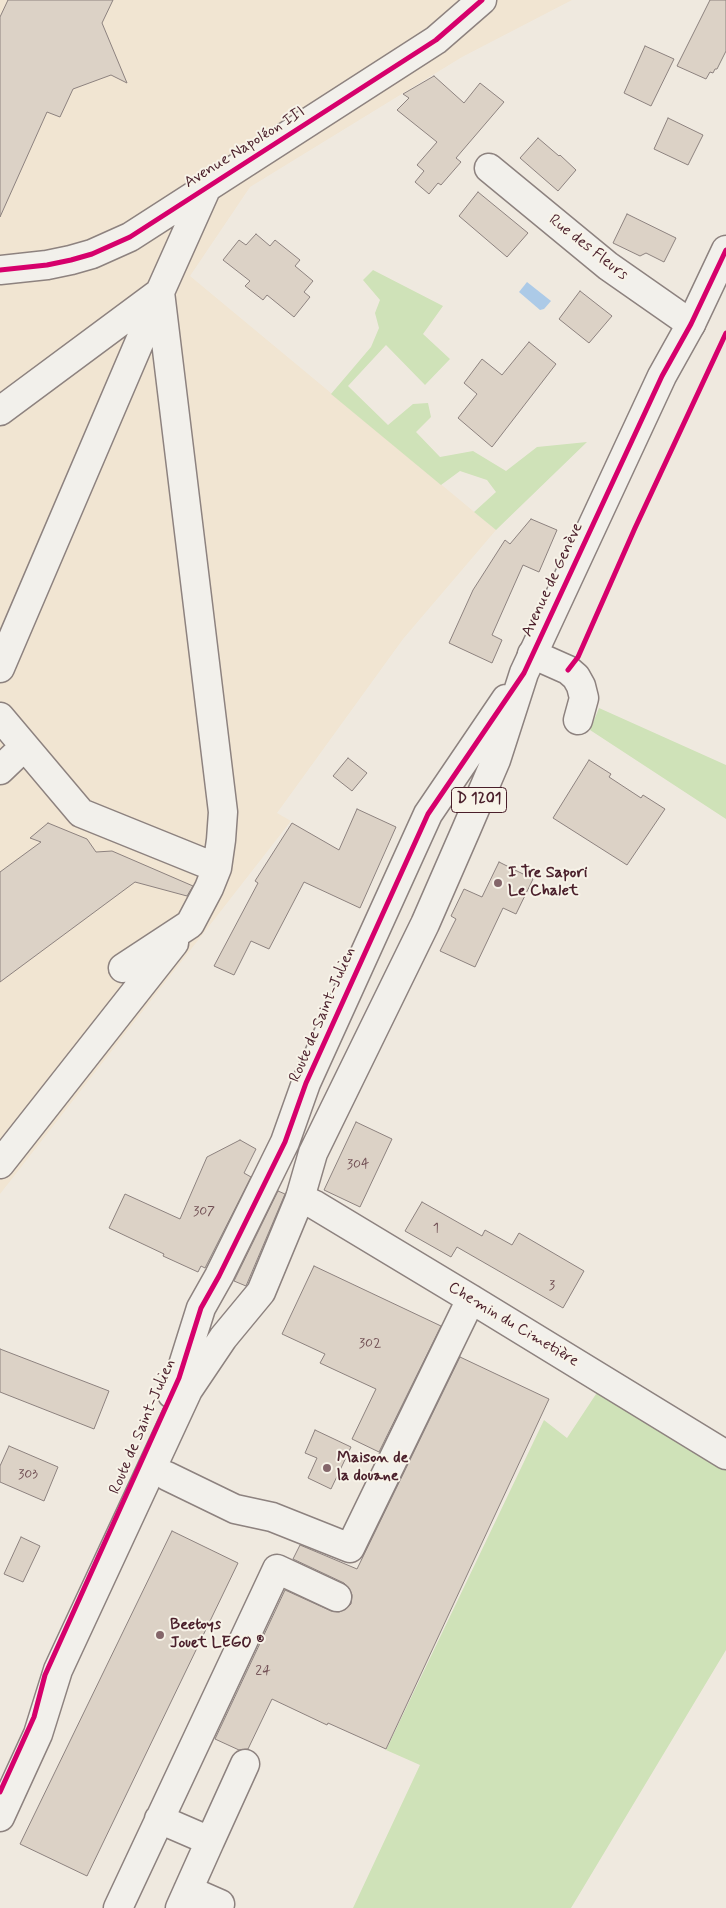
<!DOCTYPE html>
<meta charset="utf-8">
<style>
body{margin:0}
canvas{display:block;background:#efe9df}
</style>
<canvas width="726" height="1908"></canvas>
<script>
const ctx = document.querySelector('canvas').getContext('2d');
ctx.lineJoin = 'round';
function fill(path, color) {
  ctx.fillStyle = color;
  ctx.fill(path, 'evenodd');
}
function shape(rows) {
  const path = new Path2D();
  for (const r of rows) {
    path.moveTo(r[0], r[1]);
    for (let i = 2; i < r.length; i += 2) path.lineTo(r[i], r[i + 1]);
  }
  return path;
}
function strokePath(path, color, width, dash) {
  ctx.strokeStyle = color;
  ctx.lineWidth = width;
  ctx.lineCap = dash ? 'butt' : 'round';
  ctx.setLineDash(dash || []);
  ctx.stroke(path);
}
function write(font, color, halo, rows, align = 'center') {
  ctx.font = font + ' Mynerve,sans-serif';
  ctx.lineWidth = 4;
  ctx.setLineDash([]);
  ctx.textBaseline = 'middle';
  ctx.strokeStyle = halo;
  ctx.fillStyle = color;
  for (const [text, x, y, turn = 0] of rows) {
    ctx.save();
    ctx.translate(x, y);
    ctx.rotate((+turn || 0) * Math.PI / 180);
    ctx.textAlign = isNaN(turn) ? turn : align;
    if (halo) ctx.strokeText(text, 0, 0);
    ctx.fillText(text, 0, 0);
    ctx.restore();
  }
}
const built = shape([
 [0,0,572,0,462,57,250,187,190,276,496,530,403,639,277,813,291,821,0,1194]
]);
const green = shape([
 [373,270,443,306,423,334,450,359,425,385,386,345,348,386,388,425,413,404,428,403,431,417,416,432,440,457,473,451,506,471,537,447,587,442,496,530,474,512,496,492,487,480,460,471,441,485,331,394,371,347,379,328,375,313,380,300,363,280],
 [599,708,726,765,726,819,590,730],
 [600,1388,726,1464,726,1650,571,1908,353,1908,420,1765,386,1750,544,1420,567,1438]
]);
const water = shape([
 [527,282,551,301,544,309,540,310,519,292]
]);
const building = shape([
 [8,0,113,0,102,23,127,83,111,75,73,89,60,117,47,112,0,217,0,17,8,0],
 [710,0,726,0,726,51,717,69,715,69,713,73,710,72,706,79,677,66,710,0],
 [645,46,674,59,651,106,624,93,645,46],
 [434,76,464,103,480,83,504,102,456,158,461,162,441,185,438,183,429,194,415,182,424,171,417,165,437,142,397,110,409,98,403,94,434,76],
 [668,118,703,135,688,165,654,149,668,118],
 [538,138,559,156,560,155,576,170,558,191,520,158,538,138],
 [478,192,528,233,507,257,459,216,478,192],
 [627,214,676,238,664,262,646,253,640,256,613,243,627,214],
 [256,234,270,246,275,240,300,260,295,266,313,281,304,292,310,297,294,317,267,295,263,300,245,286,250,281,223,260,239,240,246,245,256,234],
 [580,291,612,316,589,343,559,319,580,291],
 [529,342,556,364,492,447,458,418,477,394,464,383,482,359,502,375,529,342],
 [531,519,557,530,539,572,523,565,492,635,502,640,492,663,449,643,473,590,505,540,510,544,531,519],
 [348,758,367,773,352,791,333,776,348,758],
 [589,760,611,774,609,777,641,798,643,795,665,809,627,865,553,818,589,760],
 [357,809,396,827,360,908,304,882,269,949,251,941,234,975,214,966,258,883,255,881,292,823,339,850,357,809],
 [48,823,87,839,96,852,112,851,193,886,187,896,135,882,0,982,0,872,41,842,30,838,48,823],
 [499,862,533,879,516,914,503,908,475,967,440,951,456,919,451,916,464,889,482,897,499,862],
 [356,1122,392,1139,360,1207,324,1190,356,1122],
 [240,1140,256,1149,244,1173,251,1177,205,1268,201,1266,198,1272,163,1256,164,1254,109,1228,125,1194,180,1219,207,1157,240,1140],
 [278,1191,285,1194,246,1286,234,1281,278,1191],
 [422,1202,482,1236,485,1230,512,1245,519,1233,584,1271,563,1308,457,1247,451,1257,405,1231,422,1202],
 [314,1266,441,1326,379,1452,352,1439,376,1389,320,1363,325,1354,282,1334,314,1266],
 [0,1349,109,1391,94,1429,0,1392,0,1349],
 [460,1357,549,1399,386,1749,328,1723,327,1725,272,1699,248,1749,239,1750,215,1739,285,1590,331,1611,339,1612,346,1609,351,1604,352,1595,349,1588,344,1583,293,1559,300,1545,357,1569,460,1357],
 [315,1430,351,1447,331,1489,308,1478,317,1458,305,1453,315,1430],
 [9,1446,58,1467,44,1501,0,1482,0,1466,9,1446],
 [172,1531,238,1563,87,1876,20,1844,172,1531],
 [21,1537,40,1546,23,1582,4,1574,21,1537]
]);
const minor = shape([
 [489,168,608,266,691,324],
 [0,270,47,265,71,260,92,254,130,237,436,40,482,0],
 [0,411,159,293],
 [532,654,568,670,576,677,581,686,584,698,578,720],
 [0,668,160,294],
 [0,717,81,813,217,868],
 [0,770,24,747],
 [123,968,190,924,209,888,217,868,221,840,223,812,160,292,207,187],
 [0,1164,174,943],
 [300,1198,315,1205,471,1299,726,1455],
 [167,1476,235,1509,272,1517,350,1548,471,1299],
 [159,1819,210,1841,180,1908],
 [210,1841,245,1764],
 [188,1890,220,1904],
 [118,1908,277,1569,337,1597]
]);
const major = shape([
 [172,1394,179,1378,201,1308,219,1276,285,1142,306,1083,428,814,506,699],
 [0,1817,38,1734,58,1670,188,1390,223,1338,261,1292,300,1198,313,1153,425,924,466,830,496,760,524,673,662,376,691,324,726,250]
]);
const cycleway = shape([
 [0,270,47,265,71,260,92,254,130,237,436,40,482,0],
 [568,670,578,657,635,528,726,333],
 [0,1792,34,1717,45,1675,179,1378,201,1308,219,1276,285,1142,306,1083,428,814,524,673,662,376,691,324,726,250]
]);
const markers = [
 [498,883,5,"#84666a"],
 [327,1468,5,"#84666a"],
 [160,1635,5,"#84666a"]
];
const numberNames = [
 ["304",358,1165],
 ["307",204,1212],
 ["1",436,1229],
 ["3",552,1286],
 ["302",370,1344],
 ["303",28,1475],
 ["24",263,1671]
];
const shields = [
 [479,800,55]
];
const shieldNames = [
 ["D 1201",479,800]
];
const streetNames = [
 ["Avenue Napoléon III",245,148,-32],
 ["Rue des Fleurs",588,248,38],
 ["Avenue de Genève",553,580,-65],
 ["Route de Saint-Julien",323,1015,-67],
 ["Chemin du Cimetière",513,1325,31],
 ["Route de Saint-Julien",143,1427,-67]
];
const poiNames = [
 ["I Tre Sapori",508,874],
 ["Le Chalet",508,892],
 ["Maison de",337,1459],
 ["la douane",337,1477],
 ["Beetoys",170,1626],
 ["Jouet LEGO ®",170,1644]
];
fill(built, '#f1e5d2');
fill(green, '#cfe2b8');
fill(water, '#accae7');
fill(building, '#dcd2c6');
strokePath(building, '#8d827f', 1);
strokePath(minor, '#8d827f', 31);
strokePath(major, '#8d827f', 31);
strokePath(minor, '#f2f0eb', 28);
strokePath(major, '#f2f0eb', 28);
strokePath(cycleway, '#d6006c', 5);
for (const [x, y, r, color] of markers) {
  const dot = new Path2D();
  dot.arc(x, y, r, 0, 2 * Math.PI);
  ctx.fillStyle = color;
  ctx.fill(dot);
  strokePath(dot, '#f7f3e8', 2);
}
write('14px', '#6f4d52', null, numberNames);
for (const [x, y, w] of shields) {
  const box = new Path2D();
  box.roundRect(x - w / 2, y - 12.5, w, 25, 4);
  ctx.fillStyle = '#f7f3e8';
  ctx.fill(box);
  strokePath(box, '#4a1f2b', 1);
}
write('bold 15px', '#4a1f2b', null, shieldNames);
write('16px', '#4a1f2b', '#f7f3e8', streetNames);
write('bold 16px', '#4a1f2b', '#f7f3e8', poiNames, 'left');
</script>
